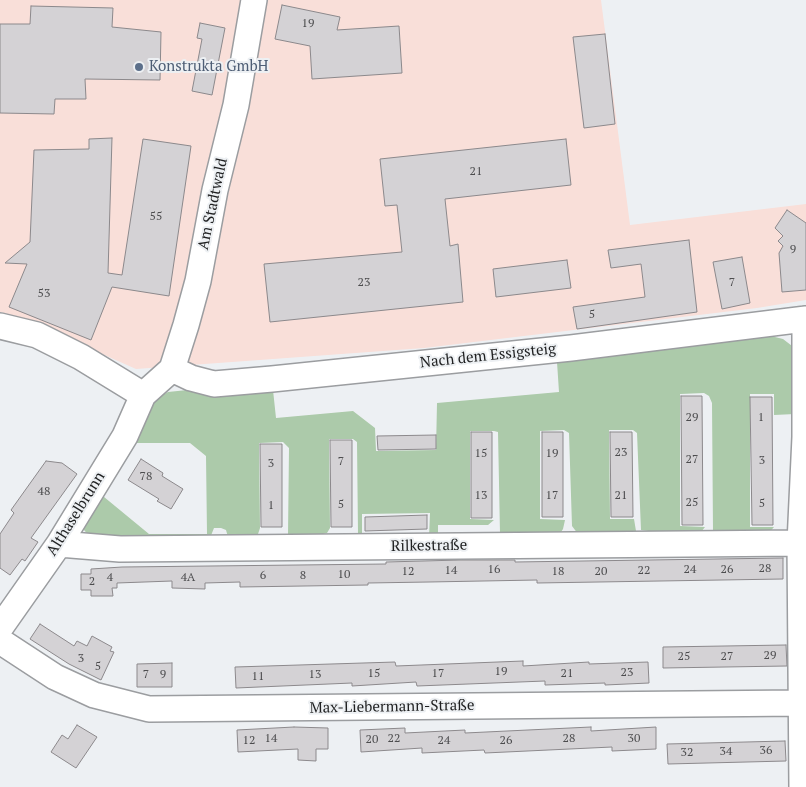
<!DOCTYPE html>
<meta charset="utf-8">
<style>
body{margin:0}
canvas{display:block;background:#edf0f3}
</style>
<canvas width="806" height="787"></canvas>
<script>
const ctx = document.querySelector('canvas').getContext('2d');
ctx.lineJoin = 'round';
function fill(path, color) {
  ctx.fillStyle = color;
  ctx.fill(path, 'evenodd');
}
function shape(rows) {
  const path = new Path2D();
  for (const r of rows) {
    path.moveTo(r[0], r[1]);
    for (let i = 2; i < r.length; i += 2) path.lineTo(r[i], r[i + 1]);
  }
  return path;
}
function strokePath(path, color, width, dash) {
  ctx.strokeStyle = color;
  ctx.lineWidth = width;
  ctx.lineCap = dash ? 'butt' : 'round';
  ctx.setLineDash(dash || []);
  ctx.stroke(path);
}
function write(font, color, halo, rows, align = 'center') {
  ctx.font = font + ' "PT Serif",serif';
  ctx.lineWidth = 4;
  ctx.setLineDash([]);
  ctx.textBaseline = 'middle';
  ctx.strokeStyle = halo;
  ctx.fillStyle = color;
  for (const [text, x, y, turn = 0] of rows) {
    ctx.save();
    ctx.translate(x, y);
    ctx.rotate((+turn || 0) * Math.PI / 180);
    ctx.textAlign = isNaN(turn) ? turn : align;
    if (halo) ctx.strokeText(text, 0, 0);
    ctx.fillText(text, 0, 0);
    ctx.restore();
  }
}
const commercial = shape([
 [0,0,601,0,630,225,806,204,806,300,757,308,424,348,136,369,19,317,0,312]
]);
const green = shape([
 [771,336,783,339,796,349,795,414,774,415,774,394,750,394,750,527,774,527,767,535,713,532,712,403,709,396,704,393,680,394,680,526,705,527,701,532,656,532,641,530,637,433,633,430,609,430,610,519,634,519,636,531,578,534,572,526,569,433,564,430,540,431,540,519,565,520,563,529,559,535,500,534,498,432,494,431,470,431,470,519,494,520,488,525,438,525,438,535,429,538,430,513,362,514,362,535,358,534,357,442,353,439,329,439,330,528,327,533,309,537,298,534,288,535,289,448,283,442,259,443,260,528,258,534,248,539,228,537,226,530,221,528,214,528,210,538,91,538,84,530,82,521,98,492,149,534,207,534,206,456,190,443,130,443,149,409,156,399,168,392,197,389,273,390,276,418,353,411,375,428,376,451,436,450,437,403,559,392,557,362]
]);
const building = shape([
 [282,5,340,17,337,30,399,26,402,73,312,79,310,46,275,39,282,5],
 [31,6,113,8,112,27,161,32,160,80,85,79,86,99,55,99,54,114,0,113,0,24,30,24,31,6],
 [200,23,225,28,212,95,192,91,202,39,197,38,200,23],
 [605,34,615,124,584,128,573,37,605,34],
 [112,138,108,273,122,275,143,139,191,146,169,296,112,287,91,340,9,307,27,264,5,263,30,242,34,150,89,149,89,139,112,138],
 [566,139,571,185,445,199,450,246,458,244,463,302,270,322,264,264,402,252,397,205,385,206,380,159,566,139],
 [787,210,806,223,806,290,782,292,779,253,783,246,778,241,783,236,775,228,787,210],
 [689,240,697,312,577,329,573,307,645,297,641,264,611,268,608,250,689,240],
 [742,257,750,303,722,309,713,262,742,257],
 [567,260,571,288,496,297,493,269,567,260],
 [681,396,702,396,703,525,682,525,681,396],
 [750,397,772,397,773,525,752,525,750,397],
 [471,432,492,432,492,518,471,518,471,432],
 [542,432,563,432,563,517,542,517,542,432],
 [610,432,632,432,633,517,611,517,610,432],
 [436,435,436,449,378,450,377,436,436,435],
 [330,440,352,440,352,527,331,527,330,440],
 [260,444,282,444,282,527,261,527,260,444],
 [141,459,163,473,162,476,183,489,171,509,157,501,159,499,128,480,141,459],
 [46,461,62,463,77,474,31,538,38,542,25,561,22,559,10,575,0,568,0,534,14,513,11,510,46,461],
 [427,515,427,529,365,531,365,517,427,515],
 [783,558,783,579,537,583,537,580,429,582,368,583,368,585,240,587,240,582,205,583,205,589,172,588,172,581,117,583,117,588,112,588,113,596,91,596,91,590,81,590,81,574,91,574,91,569,122,567,386,564,386,562,460,560,515,560,515,562,783,558],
 [40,624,74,646,77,641,87,646,92,636,112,647,110,651,114,652,101,680,69,664,30,639,40,624],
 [786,645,787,666,663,668,663,647,786,645],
 [523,661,523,666,589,662,589,664,648,662,649,683,605,685,605,683,545,685,545,681,417,686,416,682,352,686,352,683,236,688,235,667,395,662,396,666,523,661],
 [172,663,172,687,137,687,137,664,172,663],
 [77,725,97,737,76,768,51,752,62,735,68,739,77,725],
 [294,727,328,728,328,749,316,749,316,761,298,760,298,749,238,752,237,730,294,727],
 [591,727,591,731,656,727,656,749,612,751,612,747,485,753,484,750,422,753,422,748,361,752,360,730,405,728,405,733,465,730,465,733,591,727],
 [785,741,786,761,668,764,667,744,785,741]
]);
const minor = shape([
 [0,326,37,335,81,357,143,395],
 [172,369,191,378,214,384,272,379,571,348,806,319],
 [59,544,120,549,800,543],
 [0,628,59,544,125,436,143,395,172,369,186,325,198,281,215,190,236,105,254,0],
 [0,641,55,677,94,695,149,709,800,703],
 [802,787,800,543,805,437,805,319]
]);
const markers = [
 [139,67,5,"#5c6f8a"]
];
const numberNames = [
 ["19",308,24],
 ["21",476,172],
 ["55",156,217],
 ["9",793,250],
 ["23",364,283],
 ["7",732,283],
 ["53",44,294],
 ["5",592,315],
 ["29",692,418],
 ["1",761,418],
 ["23",621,453],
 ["15",481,454],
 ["19",552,454],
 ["27",692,460],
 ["3",762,461],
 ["7",341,462],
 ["3",271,464],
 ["78",146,477],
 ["48",44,492],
 ["13",481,496],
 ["17",552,496],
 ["21",621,496],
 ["25",692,503],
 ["5",762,504],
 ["5",341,505],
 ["1",271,506],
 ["28",765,569],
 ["16",494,570],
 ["24",690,570],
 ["26",727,570],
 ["14",451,571],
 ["22",644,571],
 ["12",408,572],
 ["18",558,572],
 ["20",601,572],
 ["10",344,575],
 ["6",263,576],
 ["8",303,576],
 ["4",110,578],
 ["4A",188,578],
 ["2",92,582],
 ["29",770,656],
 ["25",684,657],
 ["27",727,657],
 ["3",81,659],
 ["5",98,667],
 ["19",501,672],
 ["23",627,673],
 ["15",374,674],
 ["17",438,674],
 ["21",567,674],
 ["7",146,675],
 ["9",163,675],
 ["13",315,675],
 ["11",258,677],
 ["14",271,739],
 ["22",394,739],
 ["28",569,739],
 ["30",634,739],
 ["20",372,740],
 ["12",249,741],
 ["24",444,741],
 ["26",506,741],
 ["36",766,751],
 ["34",726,752],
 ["32",687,753]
];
const serviceNames = [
 ["Konstrukta GmbH",149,67]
];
const streetNames = [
 ["Am Stadtwald",213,204,-78],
 ["Nach dem Essigsteig",488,356,-6],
 ["Althaselbrunn",76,514,-58],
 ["Rilkestraße",429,546,-1],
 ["Max-Liebermann-Straße",392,707,-1]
];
fill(commercial, '#f9dfd9');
fill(green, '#accaaa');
fill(building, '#d4d2d5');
strokePath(building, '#8c898c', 1);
strokePath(minor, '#9b9da0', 28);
strokePath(minor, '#fff', 25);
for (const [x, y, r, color] of markers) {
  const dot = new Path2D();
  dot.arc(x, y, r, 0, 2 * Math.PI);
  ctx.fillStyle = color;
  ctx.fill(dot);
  strokePath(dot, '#edf0f3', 2);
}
write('12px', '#4c4c4e', null, numberNames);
write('15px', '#4e5e75', '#edf0f3', serviceNames, 'left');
write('15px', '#1f2021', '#edf0f3', streetNames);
</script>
